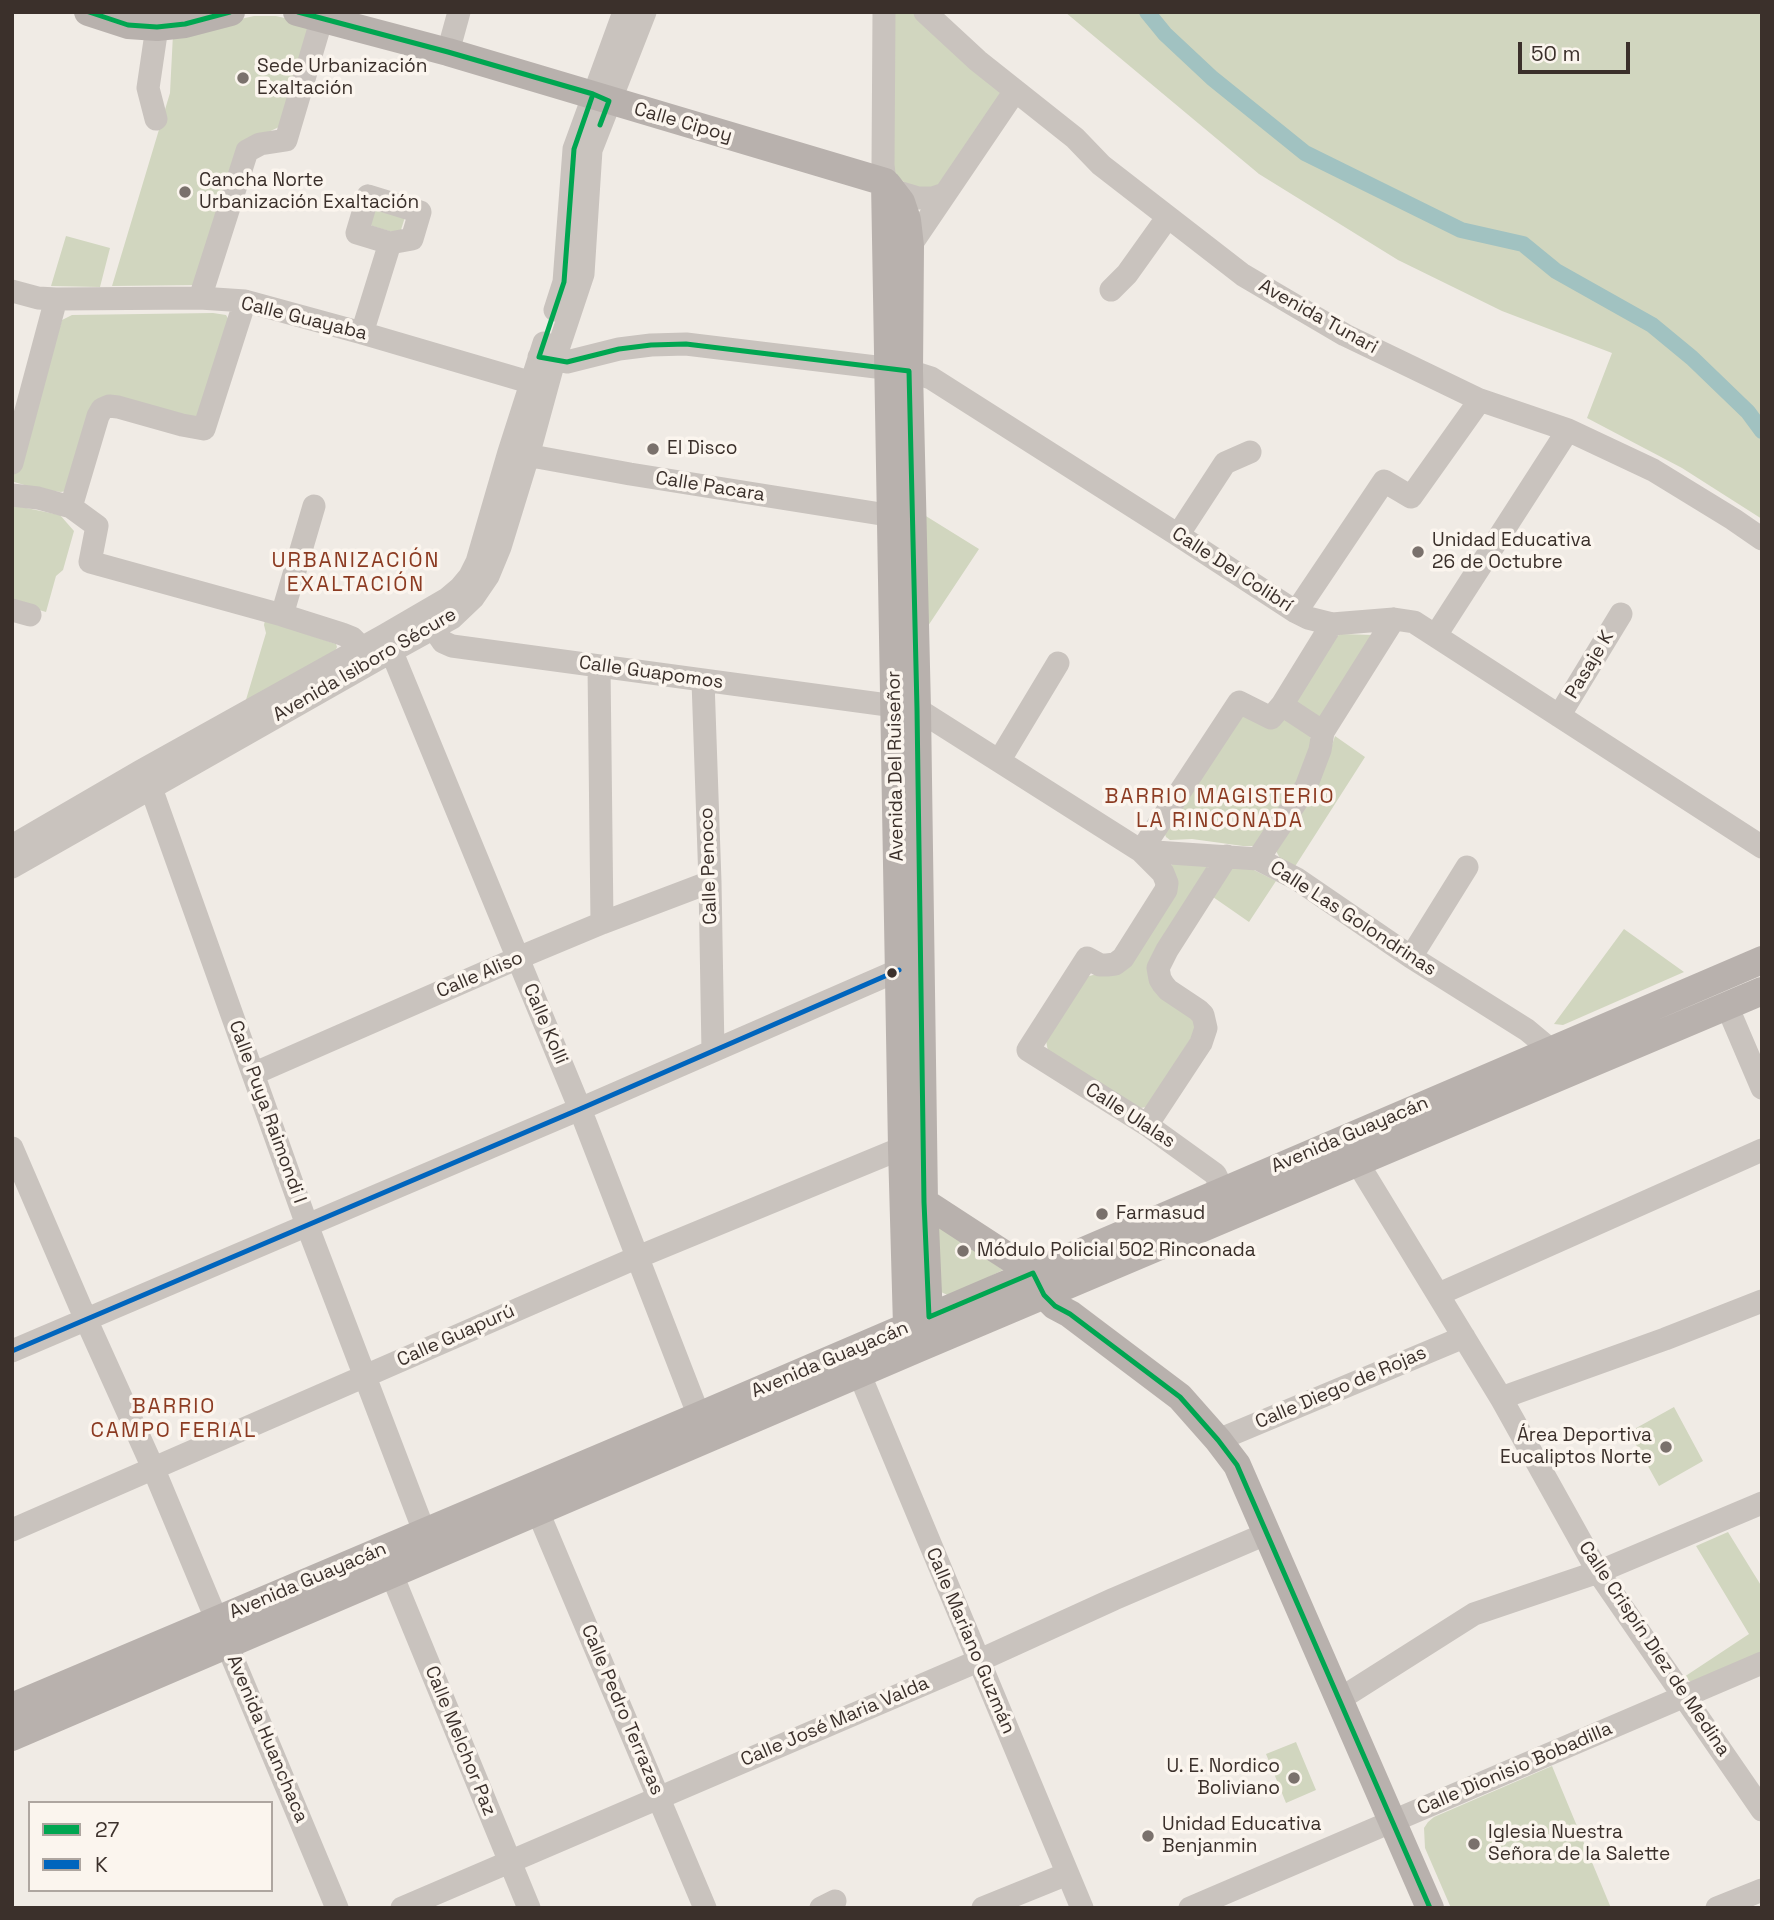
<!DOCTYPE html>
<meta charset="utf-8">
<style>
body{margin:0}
#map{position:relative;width:1774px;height:1920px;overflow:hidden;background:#f0ebe5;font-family:"Space Grotesk",sans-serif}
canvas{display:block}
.frame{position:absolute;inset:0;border:14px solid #3b302b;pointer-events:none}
.legend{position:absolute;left:28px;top:1801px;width:245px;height:91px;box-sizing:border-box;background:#fbf5ee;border:2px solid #aea6a0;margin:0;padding:9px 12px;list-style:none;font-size:21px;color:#3b302b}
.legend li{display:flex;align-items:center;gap:14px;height:35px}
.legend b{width:35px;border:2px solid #aea6a0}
.scale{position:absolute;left:1518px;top:42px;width:112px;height:32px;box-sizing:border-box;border:4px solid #3b302b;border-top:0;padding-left:9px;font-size:21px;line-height:24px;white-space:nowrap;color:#3b302b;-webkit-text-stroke:5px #fbf5ee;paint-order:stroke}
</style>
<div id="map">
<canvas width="1774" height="1920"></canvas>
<div class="frame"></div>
<ul class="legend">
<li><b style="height:9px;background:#00a651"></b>27</li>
<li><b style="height:9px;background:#0065bd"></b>K</li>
</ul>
<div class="scale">50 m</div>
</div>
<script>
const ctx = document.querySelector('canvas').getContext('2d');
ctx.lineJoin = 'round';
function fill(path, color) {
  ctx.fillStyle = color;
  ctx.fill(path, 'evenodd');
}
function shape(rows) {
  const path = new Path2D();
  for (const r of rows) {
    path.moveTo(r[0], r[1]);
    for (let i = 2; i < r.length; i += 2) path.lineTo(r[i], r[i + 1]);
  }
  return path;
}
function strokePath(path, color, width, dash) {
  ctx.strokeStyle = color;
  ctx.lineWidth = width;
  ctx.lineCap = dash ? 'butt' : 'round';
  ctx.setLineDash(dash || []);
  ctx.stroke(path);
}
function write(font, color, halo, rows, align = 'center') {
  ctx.font = font + ' "Space Grotesk",sans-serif';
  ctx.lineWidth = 7;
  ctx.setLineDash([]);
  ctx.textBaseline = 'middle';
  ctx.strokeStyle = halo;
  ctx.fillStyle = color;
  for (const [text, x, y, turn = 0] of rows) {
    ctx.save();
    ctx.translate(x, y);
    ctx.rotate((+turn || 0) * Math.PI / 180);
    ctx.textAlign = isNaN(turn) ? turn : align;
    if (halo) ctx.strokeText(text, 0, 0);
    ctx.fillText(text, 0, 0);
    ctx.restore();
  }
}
const green = shape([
 [891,12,916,12,1002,91,936,189,919,190,905,183,894,174],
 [1065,12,1762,12,1762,519,1682,468,1587,418,1612,353,1502,311,1398,260,1259,174],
 [254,16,276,16,311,24,279,127,245,143,198,285,112,286,170,93,173,34],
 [374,208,405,217,400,233,396,233,372,226,369,223],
 [66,236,110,248,100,287,51,286],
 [213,313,226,315,229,320,197,416,191,418,119,399,66,491,61,492,42,490,14,482,13,476,62,320,72,315],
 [12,505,60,515,74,531,63,570,56,576,46,612,12,602],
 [921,513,979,549,922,635],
 [265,620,336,644,337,647,334,654,245,703,266,633,264,625],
 [1341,634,1372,635,1320,718,1295,704,1337,636],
 [1238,715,1279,717,1309,731,1313,749,1303,777,1257,846,1243,846,1192,839,1170,840,1166,837,1164,832],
 [1335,736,1365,757,1294,868,1281,860,1276,851,1330,751],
 [1175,860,1209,865,1154,956,1200,1024,1147,1107,1140,1108,1048,1051,1046,1041,1086,977,1093,975,1098,975],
 [1236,867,1248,867,1276,881,1249,922,1213,897,1231,869],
 [1624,929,1684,972,1563,1025,1554,1024],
 [932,1221,1003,1270,950,1296,934,1289],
 [1674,1407,1703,1461,1659,1486,1629,1432],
 [1728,1532,1762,1587,1762,1653,1691,1682,1684,1677,1749,1634,1696,1546],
 [1296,1742,1316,1790,1286,1803,1266,1754],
 [1552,1766,1611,1908,1451,1908,1425,1848,1424,1828,1428,1822,1434,1817]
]);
const canal = shape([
 [1147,12,1165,34,1212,78,1305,153,1461,230,1523,244,1556,271,1652,325,1692,358,1748,412,1762,431]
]);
const minor = shape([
 [884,12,883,165,885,182,898,192,918,198,933,198,945,194],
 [925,12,978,61,1075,138,1101,165,1243,275,1345,335,1395,359,1480,400,1568,430,1653,470,1733,519,1762,539],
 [448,52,459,12],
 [156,119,148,88,157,27],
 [368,196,420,212,412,239,390,243,357,233,368,196],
 [910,246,1015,91],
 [1111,290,1127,274,1167,218],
 [12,291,38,298,56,299,200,298,245,301,362,333,546,387],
 [200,298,247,151,260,144,286,140,322,18],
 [555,310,564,282,574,149,624,12],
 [362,333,390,243],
 [539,357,567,362,619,349,651,345,686,344,909,371,931,378,1178,535,1296,612,1308,618,1332,624,1394,619,1414,622,1762,847],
 [515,453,630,474,906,518],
 [12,463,56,299],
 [12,495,38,498,71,507,97,526,90,562,282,615,342,634,352,638,362,648,369,660],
 [71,507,98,416,102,409,109,406,118,407,182,425,204,429,245,301],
 [1178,535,1225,463,1250,452],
 [12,610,30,615],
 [1296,612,1384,481,1411,497,1480,400],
 [423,613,443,642,452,646,917,709,1141,851,1258,859,1297,879,1411,957,1527,1030,1551,1050,1559,1065],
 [282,615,314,506],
 [1436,635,1568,430],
 [386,638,580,1109,699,1416],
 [599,666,602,923],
 [703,681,710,882,713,1051],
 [1282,705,1323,732],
 [1559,716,1621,614],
 [999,761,1058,663],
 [145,777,151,788,307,1225,424,1531],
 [12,846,141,771,385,635,447,599,460,588,470,576,477,562,509,452,544,343],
 [1141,851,1163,873,1167,883,1166,890,1123,958,1115,964,1107,965,1100,965,1087,958,1028,1050,1147,1125,1215,1174,1223,1190],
 [1141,851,1239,702,1271,718,1282,705,1332,624],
 [1258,859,1306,787,1320,750,1323,732,1394,619],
 [12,867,392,651,452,618,473,598,488,576,500,547,528,456,554,361,583,274,591,150,645,12],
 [1411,957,1467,867],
 [1727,1006,1762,1088],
 [253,1074,518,958,602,923,710,882],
 [1147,1125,1201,1043,1206,1028,1203,1015,1198,1010,1168,990,1163,984,1160,979,1158,968,1167,950,1227,856],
 [12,1148,80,1306,154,1470,337,1908],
 [1357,1162,1501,1398,1598,1572,1762,1810],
 [1439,1294,1762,1150],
 [12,1351,580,1109,899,970,914,970],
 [859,1373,1082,1908],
 [1501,1398,1665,1339,1762,1301],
 [1218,1440,1464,1337],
 [538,1512,705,1908],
 [12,1530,638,1257,902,1148],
 [392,1575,529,1908],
 [1340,1699,1474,1614,1598,1572,1762,1503],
 [402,1908,978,1661,1114,1599,1268,1533],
 [821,1908,835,1901],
 [983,1908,1067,1874],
 [1190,1908,1762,1663],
 [1717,1908,1762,1890]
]);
const major = shape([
 [88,12,128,25,157,27,185,24,231,12],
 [297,12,448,52,885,182],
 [885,182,902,1148,907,1326,914,1343],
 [888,185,901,202,907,220,910,246,909,371,917,709,924,1202,929,1317,936,1334],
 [924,1202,1033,1273,1044,1295,1055,1306,1070,1314,1180,1397,1218,1440,1237,1465,1430,1908],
 [12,1707,699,1416,1762,960],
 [12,1737,917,1349,1762,991]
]);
const bus1 = shape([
 [89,12,128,25,157,27,185,24,230,12],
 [298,12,448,52,593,94,609,101,600,125],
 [593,94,574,149,564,282,539,357,567,362,619,349,651,345,686,344,909,371,917,709,924,1202,929,1317,1033,1273,1044,1295,1055,1306,1070,1314,1180,1397,1218,1440,1237,1465,1430,1908]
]);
const bus2 = shape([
 [12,1351,580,1109,899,970]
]);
const markers = [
 [243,78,7,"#7a716c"],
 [185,192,7,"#7a716c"],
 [653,449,7,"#7a716c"],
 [1418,552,7,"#7a716c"],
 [892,973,6,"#3b302b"],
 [1102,1214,7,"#7a716c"],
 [963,1251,7,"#7a716c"],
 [1666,1447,7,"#7a716c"],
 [1294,1778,7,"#7a716c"],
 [1148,1836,7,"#7a716c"],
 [1474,1844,7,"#7a716c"]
];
const poiNames = [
 ["Sede Urbanización",257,67],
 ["Exaltación",257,89],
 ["Cancha Norte",199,181],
 ["Urbanización Exaltación",199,203],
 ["El Disco",667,449],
 ["Unidad Educativa",1432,541],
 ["26 de Octubre",1432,563],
 ["Farmasud",1116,1214],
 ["Módulo Policial 502 Rinconada",977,1251],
 ["Área Deportiva",1652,1436,"right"],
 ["Eucaliptos Norte",1652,1458,"right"],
 ["U. E. Nordico",1280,1767,"right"],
 ["Boliviano",1280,1789,"right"],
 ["Unidad Educativa",1162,1825],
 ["Benjanmin",1162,1847],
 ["Iglesia Nuestra",1488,1833],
 ["Señora de la Salette",1488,1855]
];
const streetNames = [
 ["Calle Cipoy",683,123,16],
 ["Avenida Tunari",1318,317,29],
 ["Calle Guayaba",304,319,14],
 ["Calle Pacara",710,487,9],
 ["Calle Del Colibrí",1232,570,33],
 ["Avenida Isiboro Sécure",365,665,-30],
 ["Pasaje K",1590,665,-59],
 ["Calle Guapomos",651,673,8],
 ["Avenida Del Ruiseñor",896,766,-91],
 ["Calle Penoco",709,866,-92],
 ["Calle Las Golondrinas",1353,919,33],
 ["Calle Aliso",480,975,-23],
 ["Calle Kolli",545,1024,67],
 ["Calle Puya Raimondi I",267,1112,70],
 ["Calle Ulalas",1130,1116,33],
 ["Avenida Guayacán",1350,1135,-23],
 ["Calle Guapurú",456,1336,-24],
 ["Avenida Guayacán",830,1360,-23],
 ["Calle Diego de Rojas",1341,1388,-23],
 ["Avenida Guayacán",308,1581,-23],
 ["Calle Mariano Guzmán",970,1641,67],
 ["Calle Crispín Díez de Medina",1654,1649,56],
 ["Calle Pedro Terrazas",622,1710,67],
 ["Calle José Maria Valda",835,1722,-23],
 ["Avenida Huanchaca",267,1739,67],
 ["Calle Melchor Paz",460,1741,68],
 ["Calle Dionisio Bobadilla",1515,1769,-23]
];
const neighbourhoodNames = [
 ["URBANIZACIÓN",356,561],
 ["EXALTACIÓN",356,585],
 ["BARRIO MAGISTERIO",1220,797],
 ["LA RINCONADA",1220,821],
 ["BARRIO",174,1407],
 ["CAMPO FERIAL",174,1431]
];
fill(green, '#d1d6bf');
strokePath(canal, '#a1c2c1', 16);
strokePath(minor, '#c9c3be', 23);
strokePath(major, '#b8b1ad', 28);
strokePath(bus1, '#00a651', 5);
strokePath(bus2, '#0065bd', 5);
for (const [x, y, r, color] of markers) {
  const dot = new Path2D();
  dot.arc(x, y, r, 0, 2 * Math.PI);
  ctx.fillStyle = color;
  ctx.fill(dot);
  strokePath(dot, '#fbf5ee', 2.5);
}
write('19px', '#3b302b', '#fbf5ee', poiNames, 'left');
write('19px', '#3b302b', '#fbf5ee', streetNames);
ctx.letterSpacing = '2px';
write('21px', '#8c3b22', '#fbf5ee', neighbourhoodNames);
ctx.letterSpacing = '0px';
</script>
